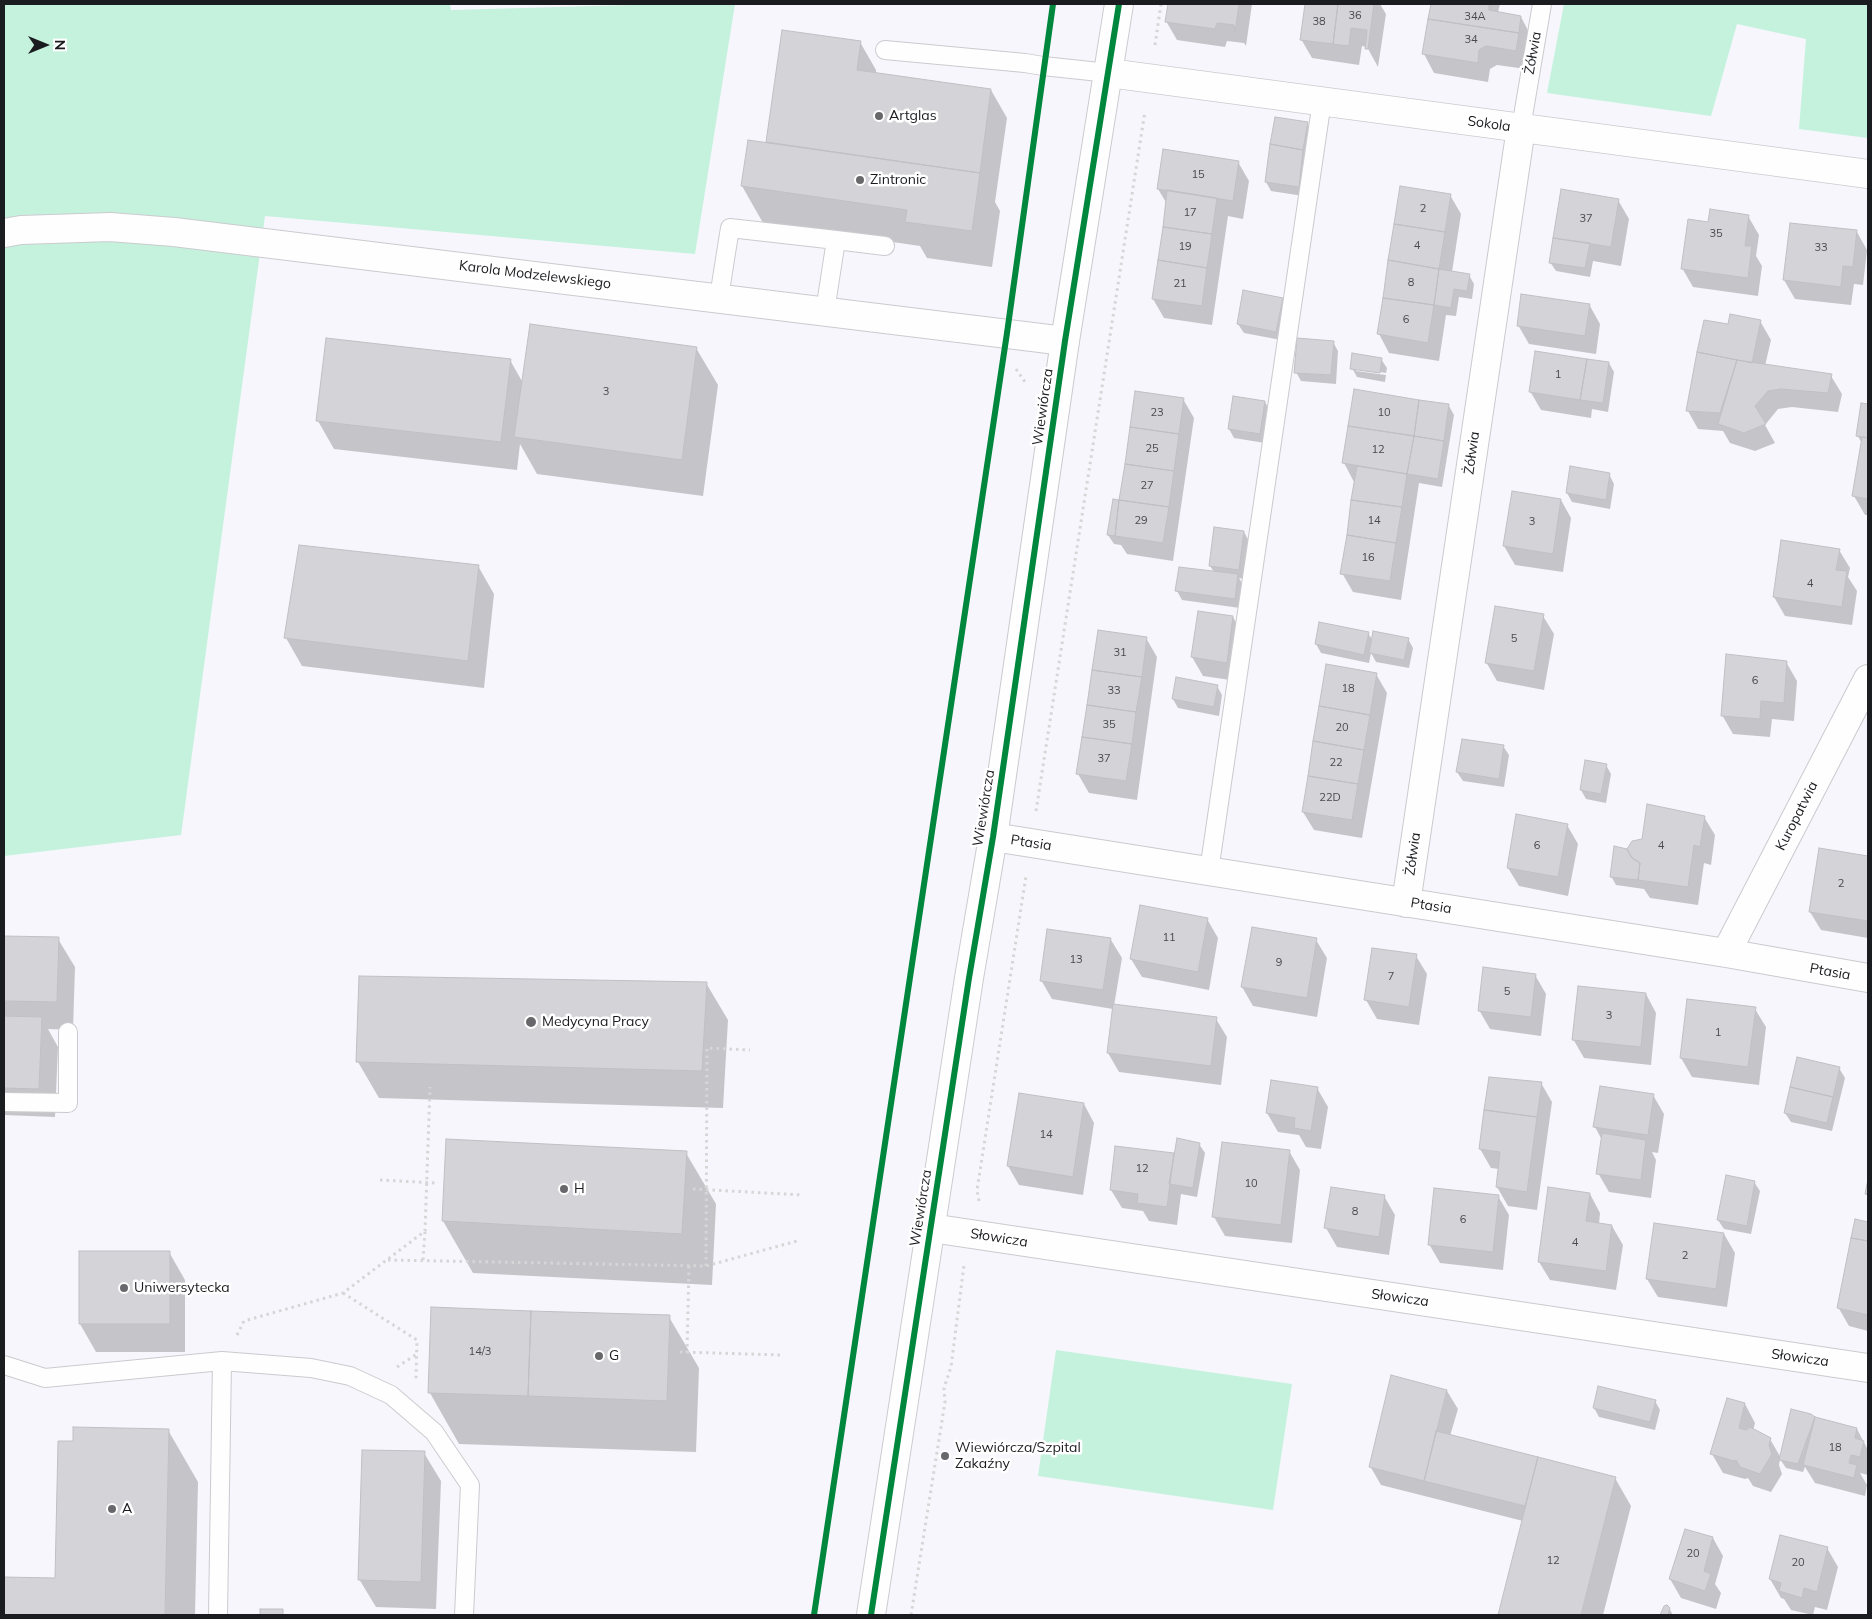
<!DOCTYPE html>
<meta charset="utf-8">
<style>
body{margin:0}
#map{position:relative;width:1872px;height:1619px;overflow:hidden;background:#f6f6fc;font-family:Mulish,sans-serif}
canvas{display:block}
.frame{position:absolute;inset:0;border:5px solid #1b1c1f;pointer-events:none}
.north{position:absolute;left:20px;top:20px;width:50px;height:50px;-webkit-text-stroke:4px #fff;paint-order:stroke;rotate:90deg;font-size:14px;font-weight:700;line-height:20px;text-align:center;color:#1b1c1f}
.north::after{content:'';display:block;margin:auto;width:18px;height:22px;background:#1b1c1f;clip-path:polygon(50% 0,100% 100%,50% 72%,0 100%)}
</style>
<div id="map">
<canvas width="1872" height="1619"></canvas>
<div class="frame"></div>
<div class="north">N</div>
</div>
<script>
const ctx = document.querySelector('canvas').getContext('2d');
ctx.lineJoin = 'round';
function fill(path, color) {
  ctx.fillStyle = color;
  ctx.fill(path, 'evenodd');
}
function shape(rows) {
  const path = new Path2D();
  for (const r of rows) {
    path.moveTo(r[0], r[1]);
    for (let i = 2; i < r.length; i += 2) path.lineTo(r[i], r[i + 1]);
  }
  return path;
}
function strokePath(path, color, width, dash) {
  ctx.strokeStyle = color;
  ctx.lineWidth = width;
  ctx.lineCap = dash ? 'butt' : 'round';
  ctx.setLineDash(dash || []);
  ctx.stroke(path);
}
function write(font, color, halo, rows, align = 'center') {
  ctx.font = font + ' Mulish,sans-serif';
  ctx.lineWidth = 5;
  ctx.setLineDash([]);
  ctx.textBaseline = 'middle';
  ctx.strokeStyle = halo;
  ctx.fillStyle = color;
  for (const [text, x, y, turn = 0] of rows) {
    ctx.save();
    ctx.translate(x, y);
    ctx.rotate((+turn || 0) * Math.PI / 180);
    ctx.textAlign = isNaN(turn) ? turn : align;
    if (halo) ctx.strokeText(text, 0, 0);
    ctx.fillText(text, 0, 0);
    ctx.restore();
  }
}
const green = shape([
 [4,4,450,4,451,10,667,4,735,4,695,254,265,216,181,835,4,856],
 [1564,4,1868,4,1868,138,1799,129,1806,39,1737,24,1711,116,1547,93],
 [1056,1350,1292,1384,1273,1510,1038,1476]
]);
const shadow = shape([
 [1169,4,1252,4,1246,46,1244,43,1227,41,1225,47,1177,40,1166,21],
 [1306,4,1380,4,1386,14,1378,67,1367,47,1362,46,1359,65,1312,58,1301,39],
 [1432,4,1500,4,1498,12,1521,17,1531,36,1526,69,1497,65,1490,69,1488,82,1434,73,1424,54],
 [860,42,876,70,876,74,991,90,1007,118,995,202,1000,211,992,267,927,258,920,246,763,223,742,186,769,144,767,142],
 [1307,123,1312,132,1303,196,1271,191,1266,182],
 [1238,162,1249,181,1243,219,1228,216,1212,325,1164,318,1153,299,1167,204,1158,189],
 [1450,195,1461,214,1452,272,1469,275,1474,284,1472,299,1459,297,1456,316,1446,315,1439,361,1389,353,1379,334],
 [1618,200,1629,219,1621,266,1593,261,1590,277,1556,271,1550,262],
 [1748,216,1759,235,1756,256,1762,266,1758,296,1693,287,1682,268,1710,223],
 [1857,232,1867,250,1863,285,1854,284,1851,305,1795,299,1784,280],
 [1282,299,1287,308,1281,340,1244,333,1238,324],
 [1590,306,1600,324,1596,354,1529,344,1518,325],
 [1760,321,1771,340,1765,366,1831,376,1842,394,1838,412,1792,407,1778,409,1765,425,1775,443,1755,451,1730,443,1723,431,1698,429,1688,411,1729,326],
 [1333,342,1338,351,1336,384,1301,381,1296,372],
 [696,348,718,385,703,496,537,474,520,444,517,470,334,449,318,421,510,360,523,383],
 [1381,359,1387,368,1386,373,1356,368,1356,371,1386,375,1385,382,1357,377,1352,368],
 [1609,363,1614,372,1608,412,1592,409,1591,418,1541,410,1530,391],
 [1183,399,1194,418,1173,561,1127,554,1121,545,1114,544,1108,535,1119,501],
 [1265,402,1270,411,1265,443,1234,438,1229,429],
 [1862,405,1868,406,1868,515,1865,515,1854,496,1862,443,1857,435],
 [1449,406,1454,415,1442,487,1419,483,1401,600,1353,592,1342,573,1354,482,1344,463],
 [1609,474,1614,484,1610,509,1572,502,1567,493],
 [1561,500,1571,518,1563,572,1515,565,1504,546],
 [1244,532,1249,541,1244,579,1239,578,1243,585,1240,608,1182,600,1177,591,1180,568,1214,572,1210,566],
 [1839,550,1850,568,1848,577,1857,591,1852,625,1785,616,1774,597],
 [478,566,494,594,484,688,302,666,286,638],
 [1543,616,1554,634,1544,690,1497,681,1486,662],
 [1233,617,1243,636,1237,681,1203,676,1192,657],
 [1320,623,1368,633,1373,641,1408,639,1413,648,1409,668,1376,662,1371,653,1369,663,1321,653,1316,644],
 [1146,638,1157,657,1137,800,1089,793,1078,774],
 [1786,662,1797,681,1794,721,1772,719,1770,737,1733,734,1722,715],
 [1376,674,1387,693,1362,838,1314,830,1303,812],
 [1217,686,1222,695,1219,716,1178,708,1173,699],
 [1503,746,1509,755,1504,787,1463,781,1457,772],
 [1606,765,1611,774,1606,803,1586,799,1581,790],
 [1704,817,1715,835,1711,865,1704,863,1698,905,1650,898,1644,889,1616,885,1611,876,1628,850,1643,840],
 [1567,825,1578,844,1568,896,1519,886,1508,868],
 [1820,850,1868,857,1868,938,1821,930,1810,912],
 [1207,919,1218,938,1209,990,1142,977,1131,959],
 [4,937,58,939,75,967,73,1030,48,1029,58,1047,55,1117,4,1115],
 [1111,940,1122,958,1114,1006,1216,1019,1227,1037,1221,1085,1119,1072,1108,1053,1113,1009,1052,999,1041,980],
 [1316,940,1327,958,1317,1017,1253,1006,1242,987],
 [1416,956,1427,974,1419,1025,1377,1019,1366,1000],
 [1535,975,1546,994,1541,1036,1490,1029,1479,1010],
 [706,983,728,1020,723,1108,379,1098,358,1062],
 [1646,994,1656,1013,1651,1065,1584,1058,1573,1039],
 [1755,1009,1766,1027,1759,1085,1692,1077,1681,1058],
 [1839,1068,1845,1078,1832,1131,1791,1122,1785,1113],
 [1541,1083,1552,1102,1537,1210,1508,1206,1497,1187,1499,1169,1491,1168,1480,1149],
 [1317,1088,1328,1107,1321,1149,1306,1147,1299,1135,1278,1132,1267,1113],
 [1653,1095,1664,1114,1658,1153,1652,1152,1656,1160,1651,1198,1609,1192,1598,1173,1602,1140,1595,1127],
 [1084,1104,1094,1123,1083,1195,1019,1185,1008,1166],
 [1199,1144,1205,1153,1197,1197,1181,1194,1177,1225,1149,1221,1143,1211,1122,1208,1111,1190,1173,1154,1175,1157],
 [1289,1151,1300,1170,1292,1243,1225,1236,1214,1217],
 [686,1153,716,1204,712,1285,473,1273,443,1221],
 [1754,1182,1760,1191,1751,1234,1724,1229,1718,1220],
 [1590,1194,1600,1213,1599,1224,1612,1226,1623,1245,1616,1290,1550,1280,1539,1262],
 [1384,1196,1395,1215,1389,1255,1337,1247,1326,1228],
 [1498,1196,1509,1215,1503,1270,1440,1263,1429,1244],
 [1856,1221,1868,1223,1868,1331,1849,1326,1838,1307],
 [1724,1234,1735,1253,1727,1307,1658,1297,1647,1279],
 [169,1252,185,1280,185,1352,96,1352,80,1324],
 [669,1317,699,1368,696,1452,459,1444,430,1393],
 [1447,1391,1458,1409,1450,1436,1615,1478,1631,1506,1603,1615,1499,1615,1523,1521,1381,1485,1370,1466],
 [1655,1401,1660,1410,1655,1430,1599,1417,1594,1408],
 [1745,1404,1755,1423,1753,1431,1770,1439,1781,1458,1814,1418,1857,1429,1868,1450,1868,1475,1860,1473,1867,1485,1865,1496,1815,1483,1805,1467,1803,1472,1786,1468,1780,1459,1779,1465,1782,1474,1771,1492,1753,1486,1748,1478,1745,1479,1723,1473,1712,1454],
 [168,1430,198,1482,195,1615,4,1615,4,1579,57,1580,74,1443],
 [424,1453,441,1481,436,1609,376,1607,359,1579],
 [1713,1538,1723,1556,1715,1584,1721,1593,1716,1609,1681,1598,1670,1579],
 [1827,1548,1838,1567,1827,1610,1815,1607,1813,1615,1791,1610,1784,1599,1781,1598,1770,1579],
 [1664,1607,1669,1608,1673,1615,1662,1615]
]);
const building = shape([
 [1168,4,1239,4,1235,33,1234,25,1217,23,1215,29,1165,22,1168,4],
 [1305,4,1338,4,1333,44,1300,40,1305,4],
 [1338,4,1374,4,1368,49,1365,49,1367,30,1351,28,1349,46,1333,44,1338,4],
 [1431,4,1489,4,1489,10,1521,16,1519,33,1428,19,1431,4],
 [1428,19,1519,33,1516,51,1486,46,1479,50,1478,63,1422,54,1428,19],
 [782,30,861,41,857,70,991,89,980,173,766,142,782,30],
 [1275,117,1308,122,1303,150,1270,144,1275,117],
 [748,140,980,173,972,231,905,222,907,210,741,186,748,140],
 [1270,144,1303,150,1299,187,1265,182,1270,144],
 [1163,149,1239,161,1233,201,1157,189,1163,149],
 [1400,186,1451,194,1445,232,1394,224,1400,186],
 [1561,189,1619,199,1611,247,1553,238,1561,189],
 [1167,190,1217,198,1212,234,1163,227,1167,190],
 [1710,209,1749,215,1745,246,1752,246,1748,278,1681,269,1688,219,1708,222,1710,209],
 [1790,223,1857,230,1853,267,1843,266,1841,287,1783,280,1790,223],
 [1394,224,1445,232,1439,269,1388,260,1394,224],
 [1163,227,1212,234,1207,268,1158,260,1163,227],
 [1553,238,1590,243,1585,268,1549,263,1553,238],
 [1158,260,1207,268,1202,306,1152,299,1158,260],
 [1388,260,1439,269,1434,305,1383,298,1388,260],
 [1439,269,1470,274,1467,291,1454,289,1451,308,1434,305,1439,269],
 [1243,290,1283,298,1276,332,1237,324,1243,290],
 [1521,294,1590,304,1585,336,1517,326,1521,294],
 [1383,298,1434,305,1428,343,1377,334,1383,298],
 [1730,314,1761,320,1752,363,1697,352,1704,320,1728,324,1730,314],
 [530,324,697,347,682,460,514,437,530,324],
 [326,338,511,359,501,442,316,421,326,338],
 [1297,338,1334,341,1331,375,1294,373,1297,338],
 [1535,351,1587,359,1580,400,1529,392,1535,351],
 [1697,352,1737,360,1720,413,1686,411,1697,352],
 [1352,353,1382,358,1380,373,1350,369,1352,353],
 [1587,359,1609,362,1603,403,1580,400,1587,359],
 [1737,360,1832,374,1828,393,1781,389,1768,391,1755,406,1766,424,1744,433,1718,424,1737,360],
 [1354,389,1419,400,1414,436,1348,426,1354,389],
 [1135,391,1184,398,1179,434,1130,427,1135,391],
 [1233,396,1265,401,1260,434,1228,429,1233,396],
 [1419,400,1449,404,1444,441,1414,436,1419,400],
 [1861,403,1868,404,1868,438,1856,436,1861,403],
 [1348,426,1414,436,1407,474,1342,463,1348,426],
 [1130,427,1179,434,1174,471,1125,464,1130,427],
 [1414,436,1444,441,1438,479,1407,474,1414,436],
 [1862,437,1868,438,1868,499,1852,496,1862,437],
 [1125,464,1174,471,1169,507,1119,500,1125,464],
 [1357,466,1407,474,1402,507,1351,500,1357,466],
 [1570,466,1610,473,1606,500,1566,493,1570,466],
 [1512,491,1561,499,1553,554,1503,546,1512,491],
 [1113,499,1119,500,1115,536,1107,535,1113,499],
 [1119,500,1169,507,1163,543,1115,536,1119,500],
 [1351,500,1402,507,1396,543,1347,535,1351,500],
 [1214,527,1244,531,1239,570,1209,566,1214,527],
 [1347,535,1396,543,1390,581,1340,574,1347,535],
 [1781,540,1840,549,1836,570,1847,571,1842,607,1773,597,1781,540],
 [299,545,479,565,468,661,284,638,299,545],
 [1179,567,1238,574,1235,599,1175,591,1179,567],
 [1495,606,1544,614,1534,671,1485,663,1495,606],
 [1198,611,1233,616,1227,663,1191,657,1198,611],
 [1319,622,1369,632,1364,655,1315,644,1319,622],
 [1098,630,1147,637,1142,677,1092,670,1098,630],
 [1373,631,1409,638,1404,660,1369,653,1373,631],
 [1726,654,1787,661,1784,703,1761,701,1760,719,1721,716,1726,654],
 [1326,664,1377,673,1370,715,1319,706,1326,664],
 [1092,670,1142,677,1136,712,1087,705,1092,670],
 [1176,677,1218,685,1214,707,1172,699,1176,677],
 [1087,705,1136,712,1132,744,1082,737,1087,705],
 [1319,706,1370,715,1364,750,1313,741,1319,706],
 [1082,737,1132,744,1126,781,1076,774,1082,737],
 [1462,739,1504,745,1499,779,1456,772,1462,739],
 [1313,741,1364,750,1358,784,1308,776,1313,741],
 [1585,760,1607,764,1601,794,1580,790,1585,760],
 [1308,776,1358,784,1352,820,1302,812,1308,776],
 [1647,804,1705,816,1700,847,1694,845,1688,887,1638,880,1640,863,1632,858,1627,849,1632,841,1642,839,1647,804],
 [1516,814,1568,824,1558,877,1507,868,1516,814],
 [1614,846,1627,849,1632,858,1640,863,1638,880,1610,877,1614,846],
 [1819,848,1868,856,1868,921,1809,912,1819,848],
 [1140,905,1208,918,1198,972,1130,959,1140,905],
 [1252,927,1317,938,1307,998,1241,987,1252,927],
 [1047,929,1111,938,1103,990,1040,981,1047,929],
 [4,936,59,937,57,1002,4,1001,4,936],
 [1372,948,1417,954,1409,1007,1364,1000,1372,948],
 [1483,967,1536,974,1531,1017,1478,1011,1483,967],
 [359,976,707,982,702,1071,356,1062,359,976],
 [1578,986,1646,993,1641,1047,1572,1040,1578,986],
 [1687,999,1756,1007,1748,1067,1680,1058,1687,999],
 [1113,1004,1217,1017,1211,1066,1107,1053,1113,1004],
 [4,1016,42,1017,39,1089,4,1088,4,1016],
 [1797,1057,1840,1067,1833,1097,1790,1087,1797,1057],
 [1489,1077,1542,1082,1537,1117,1484,1110,1489,1077],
 [1271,1080,1318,1087,1311,1131,1294,1128,1295,1118,1266,1113,1271,1080],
 [1600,1086,1654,1094,1648,1135,1593,1127,1600,1086],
 [1790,1087,1833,1097,1827,1123,1784,1113,1790,1087],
 [1019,1093,1084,1103,1073,1177,1007,1166,1019,1093],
 [1484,1110,1537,1117,1527,1192,1496,1187,1500,1152,1479,1149,1484,1110],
 [1602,1133,1646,1140,1641,1180,1596,1174,1602,1133],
 [1177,1138,1200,1143,1193,1188,1169,1184,1177,1138],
 [446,1139,687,1151,682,1234,442,1221,446,1139],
 [1222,1142,1290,1150,1281,1225,1212,1217,1222,1142],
 [1115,1146,1174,1153,1167,1207,1137,1203,1138,1194,1110,1190,1115,1146],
 [1726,1175,1755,1181,1747,1226,1717,1220,1726,1175],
 [1868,1179,1868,1195,1865,1194,1868,1179],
 [1331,1187,1385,1195,1379,1237,1324,1228,1331,1187],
 [1548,1187,1590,1193,1586,1221,1612,1225,1606,1271,1538,1262,1548,1187],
 [1434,1188,1499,1195,1493,1252,1428,1245,1434,1188],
 [1855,1219,1868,1222,1868,1241,1851,1238,1855,1219],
 [1654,1223,1724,1233,1716,1289,1646,1279,1654,1223],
 [1851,1238,1868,1241,1868,1315,1837,1308,1851,1238],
 [79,1251,170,1251,170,1324,79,1324,79,1251],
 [431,1307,531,1311,528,1396,428,1393,431,1307],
 [531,1311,670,1315,667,1401,528,1396,531,1311],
 [1391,1375,1447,1390,1424,1481,1369,1467,1391,1375],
 [1598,1386,1656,1400,1650,1422,1593,1408,1598,1386],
 [1727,1398,1745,1403,1739,1428,1746,1430,1750,1427,1771,1438,1769,1445,1772,1454,1760,1474,1740,1467,1736,1460,1734,1461,1710,1454,1727,1398],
 [1791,1409,1811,1414,1815,1417,1798,1464,1779,1460,1791,1409],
 [1815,1417,1857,1428,1855,1438,1864,1441,1860,1457,1851,1455,1849,1463,1857,1465,1854,1478,1803,1465,1815,1417],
 [73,1427,169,1429,165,1615,4,1615,4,1577,55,1578,58,1441,73,1441,73,1427],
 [1436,1431,1538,1457,1525,1506,1424,1481,1436,1431],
 [362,1450,425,1451,421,1582,358,1580,362,1450],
 [1538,1457,1616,1477,1581,1615,1498,1615,1538,1457],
 [1685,1529,1713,1537,1704,1571,1711,1574,1705,1591,1669,1579,1685,1529],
 [1780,1535,1828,1547,1817,1592,1804,1588,1802,1598,1779,1591,1781,1583,1769,1579,1780,1535],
 [1667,1605,1670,1608,1668,1615,1660,1615,1664,1606,1667,1605],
 [260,1609,283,1609,283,1615,260,1615,260,1609]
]);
const path = shape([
 [1155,45,1161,4],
 [1016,369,1025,382],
 [1036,811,1145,111],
 [380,1180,436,1183],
 [693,1189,803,1195],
 [979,1201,977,1190,1026,876],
 [388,1260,706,1266,797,1241],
 [423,1260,425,1232],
 [706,1266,707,1048,750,1050],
 [343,1293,417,1340,416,1379],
 [237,1335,244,1321,343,1293,425,1231,430,1087],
 [680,1352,781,1355],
 [687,1353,689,1266],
 [397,1367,417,1354],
 [911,1615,945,1402,944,1388,951,1367,964,1265]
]);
const service = shape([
 [885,50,1025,63,1043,66,1109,73],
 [1521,128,1542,4],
 [719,297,730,228,836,240],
 [825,311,836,240,885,246],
 [1209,871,1322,101],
 [4,1102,68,1103,68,1032],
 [222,1361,311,1368,350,1376,391,1395,434,1432,470,1485,464,1615],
 [4,1365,45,1378,222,1361,218,1615]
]);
const minor = shape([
 [1109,73,1868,174],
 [4,233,21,230,110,227,174,232,1065,341],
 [993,837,1726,953,1868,978],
 [1406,903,1521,128],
 [1726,953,1868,679],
 [931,1228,1868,1368]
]);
const tertiary = shape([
 [871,1615,969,978,993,837,1065,341,1119,4]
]);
const cycleway = shape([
 [814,1615,1007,333,1053,4],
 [871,1615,969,978,993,837,1065,341,1119,4]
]);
const markers = [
 [879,116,5,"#68686c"],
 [860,180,5,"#68686c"],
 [531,1022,6,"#68686c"],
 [564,1189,5,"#68686c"],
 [124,1288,5,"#68686c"],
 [599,1356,5,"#68686c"],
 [945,1456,5,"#68686c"],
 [112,1509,5,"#68686c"]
];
const numberNames = [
 ["36",1355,16],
 ["34A",1475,17],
 ["38",1319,22],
 ["34",1471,40],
 ["15",1198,175],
 ["2",1423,209],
 ["17",1190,213],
 ["37",1586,219],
 ["35",1716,234],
 ["4",1417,246],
 ["19",1185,247],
 ["33",1821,248],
 ["8",1411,283],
 ["21",1180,284],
 ["6",1406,320],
 ["1",1558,375],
 ["3",606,392],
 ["23",1157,413],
 ["10",1384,413],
 ["25",1152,449],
 ["12",1378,450],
 ["27",1147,486],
 ["29",1141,521],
 ["14",1374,521],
 ["3",1532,522],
 ["16",1368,558],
 ["4",1810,584],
 ["5",1514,639],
 ["31",1120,653],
 ["6",1755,681],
 ["18",1348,689],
 ["33",1114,691],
 ["35",1109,725],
 ["20",1342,728],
 ["37",1104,759],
 ["22",1336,763],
 ["22D",1330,798],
 ["6",1537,846],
 ["4",1661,846],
 ["2",1841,884],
 ["11",1169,938],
 ["13",1076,960],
 ["9",1279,963],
 ["7",1391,977],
 ["5",1507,992],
 ["3",1609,1016],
 ["1",1718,1033],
 ["14",1046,1135],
 ["12",1142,1169],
 ["10",1251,1184],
 ["8",1355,1212],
 ["6",1463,1220],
 ["4",1575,1243],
 ["2",1685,1256],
 ["14/3",480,1352],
 ["18",1835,1448],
 ["20",1693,1554],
 ["12",1553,1561],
 ["20",1798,1563]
];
const streetNames = [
 ["Żółwia",1533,53,-80],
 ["Sokola",1489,124,8],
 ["Karola Modzelewskiego",535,275,7],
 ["Wiewiórcza",1043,407,-82],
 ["Żółwia",1472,453,-82],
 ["Wiewiórcza",984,808,-81],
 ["Kuropatwia",1797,816,-63],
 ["Ptasia",1031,843,9],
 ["Żółwia",1413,854,-82],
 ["Ptasia",1431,906,9],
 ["Ptasia",1830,972,10],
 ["Wiewiórcza",921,1208,-81],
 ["Słowicza",999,1238,9],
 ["Słowicza",1400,1298,8],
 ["Słowicza",1800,1358,8]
];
const poiNames = [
 ["Artglas",889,116],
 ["Zintronic",870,180],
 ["Medycyna Pracy",542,1022],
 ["H",574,1189],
 ["Uniwersytecka",134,1288],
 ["G",609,1356],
 ["Wiewiórcza/Szpital",955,1448],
 ["Zakaźny",955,1464],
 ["A",122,1509]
];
fill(green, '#c5f2dd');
fill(shadow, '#0003');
fill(building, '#d3d3d8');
strokePath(building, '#c0c0c4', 1);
strokePath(service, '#cbcbcf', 20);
strokePath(minor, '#cbcbcf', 30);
strokePath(tertiary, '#cbcbcf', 30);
strokePath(path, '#d6d6d7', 3, [2.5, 4]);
strokePath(service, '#fefeff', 18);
strokePath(minor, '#fefeff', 28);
strokePath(tertiary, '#fefeff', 28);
strokePath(cycleway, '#00873e', 6);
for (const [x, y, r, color] of markers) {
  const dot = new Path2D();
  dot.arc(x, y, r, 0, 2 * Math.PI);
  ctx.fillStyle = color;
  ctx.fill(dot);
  strokePath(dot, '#fff', 2);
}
write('11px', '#494a4d', null, numberNames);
write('14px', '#1b1c1f', '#fff', streetNames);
write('14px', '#1b1c1f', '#fff', poiNames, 'left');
</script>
